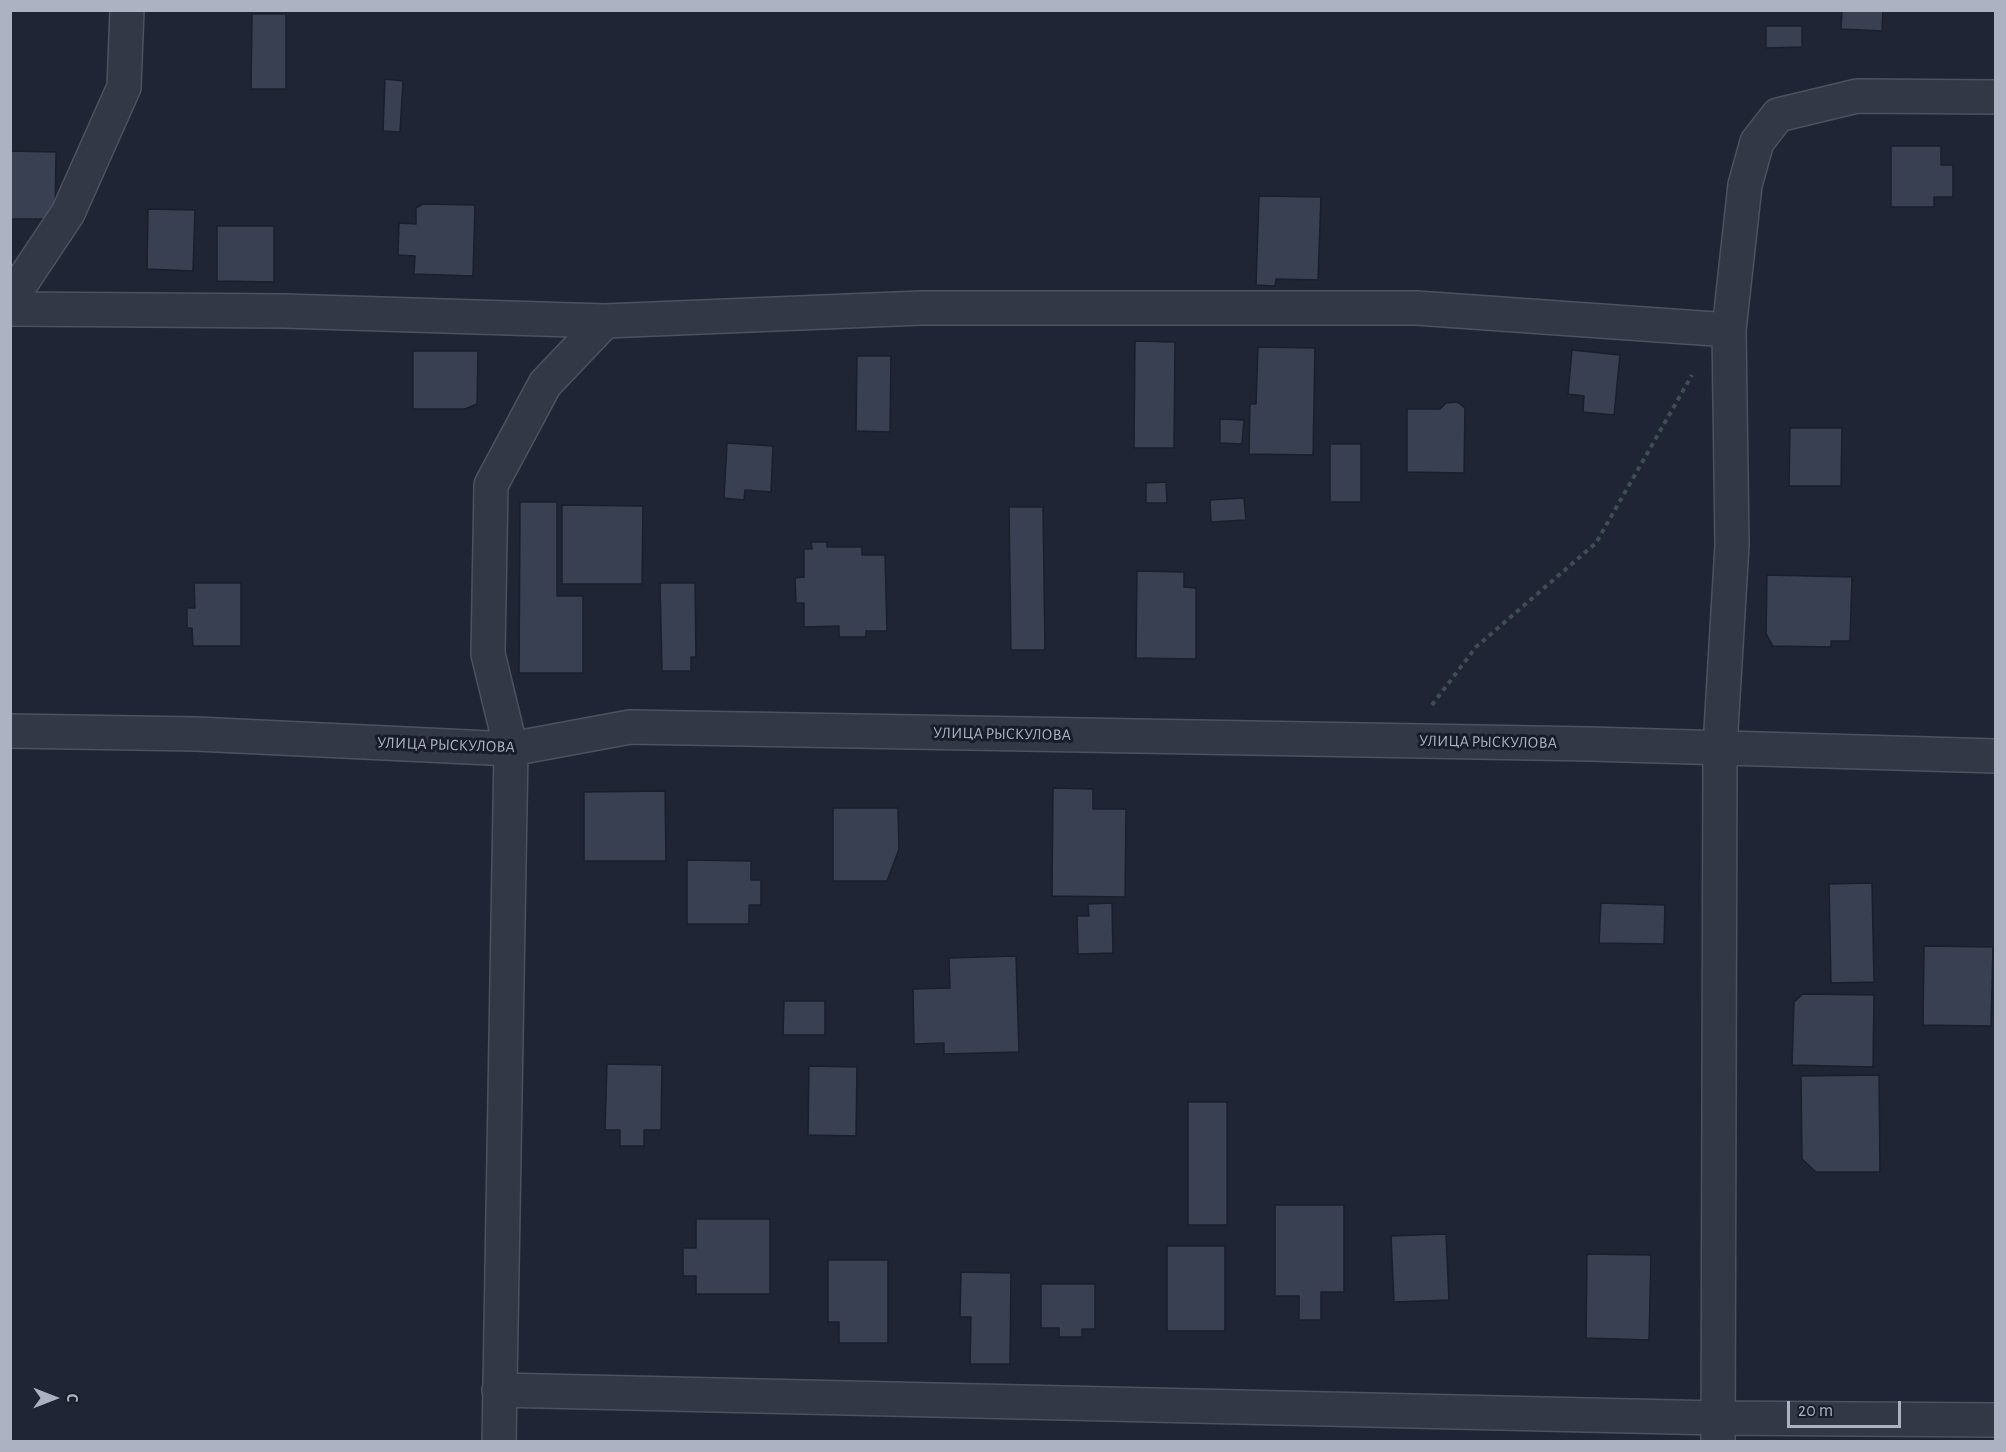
<!DOCTYPE html>
<meta charset="utf-8">
<style>
body{margin:0}
#map{position:relative;width:2006px;height:1452px;overflow:hidden;background:#1f2534;font-family:"Alegreya Sans",sans-serif}
canvas{display:block}
.frame{position:absolute;inset:0;border:12px solid #acb2c2;pointer-events:none}
.north{position:absolute;left:24px;top:1368px;width:60px;height:60px;-webkit-text-stroke:4px #181d29;paint-order:stroke;rotate:90deg;font-size:16px;font-weight:700;line-height:24px;text-align:center;color:#acb2c2}
.north::after{content:'';display:block;margin:auto;width:21px;height:27px;background:#acb2c2;clip-path:polygon(50% 0,100% 100%,50% 72%,0 100%)}
.scale{position:absolute;left:1787px;top:1401px;width:114px;height:27px;box-sizing:border-box;border:3px solid #acb2c2;border-top:0;padding-left:8px;font-size:18px;line-height:21px;white-space:nowrap;color:#acb2c2;-webkit-text-stroke:4px #181d29;paint-order:stroke}
</style>
<div id="map">
<canvas width="2006" height="1452"></canvas>
<div class="frame"></div>
<div class="north">С</div>
<div class="scale">20 m</div>
</div>
<script>
const ctx = document.querySelector('canvas').getContext('2d');
ctx.lineJoin = 'round';
function fill(path, color) {
  ctx.fillStyle = color;
  ctx.fill(path, 'evenodd');
}
function shape(rows) {
  const path = new Path2D();
  for (const r of rows) {
    path.moveTo(r[0], r[1]);
    for (let i = 2; i < r.length; i += 2) path.lineTo(r[i], r[i + 1]);
  }
  return path;
}
function strokePath(path, color, width, dash) {
  ctx.strokeStyle = color;
  ctx.lineWidth = width;
  ctx.lineCap = dash ? 'butt' : 'round';
  ctx.setLineDash(dash || []);
  ctx.stroke(path);
}
function write(font, color, halo, rows, align = 'center') {
  ctx.font = font + ' "Alegreya Sans",sans-serif';
  ctx.lineWidth = 6;
  ctx.setLineDash([]);
  ctx.textBaseline = 'middle';
  ctx.strokeStyle = halo;
  ctx.fillStyle = color;
  for (const [text, x, y, turn = 0] of rows) {
    ctx.save();
    ctx.translate(x, y);
    ctx.rotate((+turn || 0) * Math.PI / 180);
    ctx.textAlign = isNaN(turn) ? turn : align;
    if (halo) ctx.strokeText(text, 0, 0);
    ctx.fillText(text, 0, 0);
    ctx.restore();
  }
}
const building = shape([
 [1842,10,1883,10,1882,31,1841,29,1842,10],
 [252,14,286,14,286,89,251,89,252,14],
 [1766,26,1802,26,1802,47,1766,48,1766,26],
 [385,79,403,81,400,132,383,131,385,79],
 [1891,146,1941,146,1941,165,1953,165,1953,197,1934,197,1934,207,1891,207,1891,146],
 [10,151,56,152,55,219,10,219,10,151],
 [1259,196,1321,197,1318,280,1276,279,1275,286,1256,285,1259,196],
 [423,204,475,205,473,276,414,274,415,256,398,255,399,223,416,224,416,208,423,204],
 [148,209,195,210,193,271,147,269,148,209],
 [217,226,274,226,274,282,217,281,217,226],
 [1135,341,1175,342,1174,448,1134,448,1135,341],
 [1258,347,1315,348,1313,455,1249,454,1250,404,1256,404,1258,347],
 [1572,350,1620,355,1614,415,1583,412,1584,396,1568,394,1572,350],
 [413,351,478,351,477,404,465,409,413,409,413,351],
 [857,356,891,356,890,432,856,431,857,356],
 [1457,402,1465,408,1464,473,1407,472,1407,409,1440,409,1446,403,1457,402],
 [1220,419,1244,420,1242,444,1220,443,1220,419],
 [1790,428,1842,428,1841,486,1789,486,1790,428],
 [727,443,773,446,771,492,745,490,744,500,724,498,727,443],
 [1330,444,1361,444,1361,502,1330,502,1330,444],
 [1166,482,1167,503,1146,503,1146,483,1166,482],
 [1244,498,1246,520,1211,522,1210,500,1244,498],
 [520,502,557,502,557,596,583,596,583,673,519,673,520,502],
 [562,505,643,506,642,584,562,584,562,505],
 [1009,507,1043,507,1045,650,1011,650,1009,507],
 [811,542,827,542,827,547,862,547,862,555,885,555,887,631,866,631,866,637,839,637,839,626,804,627,804,603,796,603,795,578,804,577,804,549,812,549,811,542],
 [1137,571,1184,572,1184,587,1196,588,1196,659,1136,658,1137,571],
 [1767,575,1852,577,1850,641,1831,641,1831,647,1773,646,1766,634,1767,575],
 [194,583,241,583,241,646,193,646,192,628,187,628,187,608,195,608,194,583],
 [660,583,695,583,696,657,691,657,691,671,662,671,660,583],
 [1053,788,1093,789,1093,809,1126,809,1125,897,1052,896,1053,788],
 [665,791,666,861,584,861,584,792,665,791],
 [833,808,898,808,899,849,887,881,833,881,833,808],
 [687,860,751,861,751,880,761,880,761,905,749,905,749,924,687,924,687,860],
 [1872,883,1874,982,1831,983,1829,884,1872,883],
 [1112,903,1113,953,1078,954,1077,916,1089,916,1088,904,1112,903],
 [1601,903,1665,905,1664,944,1599,943,1601,903],
 [1924,946,1993,947,1991,1026,1923,1025,1924,946],
 [1016,956,1019,1052,944,1054,944,1043,914,1044,913,989,950,988,949,958,1016,956],
 [1803,994,1874,995,1873,1067,1792,1065,1794,1002,1803,994],
 [784,1001,825,1001,825,1035,783,1035,784,1001],
 [607,1064,662,1065,661,1130,644,1130,644,1146,620,1146,620,1130,605,1130,607,1064],
 [809,1066,857,1067,856,1136,808,1135,809,1066],
 [1879,1075,1880,1172,1816,1172,1802,1159,1801,1076,1879,1075],
 [1188,1102,1227,1102,1227,1225,1188,1225,1188,1102],
 [1275,1205,1344,1205,1344,1292,1321,1292,1321,1320,1299,1320,1299,1296,1275,1296,1275,1205],
 [696,1219,770,1219,770,1294,696,1294,696,1276,683,1276,683,1248,696,1248,696,1219],
 [1446,1234,1449,1300,1394,1302,1391,1236,1446,1234],
 [1167,1246,1225,1246,1225,1331,1167,1331,1167,1246],
 [1587,1254,1651,1255,1649,1340,1586,1338,1587,1254],
 [828,1260,888,1260,888,1343,839,1343,839,1322,828,1322,828,1260],
 [961,1272,1011,1273,1010,1364,970,1364,971,1317,960,1317,961,1272],
 [1041,1284,1095,1284,1095,1329,1082,1329,1082,1337,1059,1337,1059,1328,1041,1328,1041,1284]
]);
const path = shape([
 [1432,705,1476,647,1596,543,1692,375]
]);
const street = shape([
 [10,300,68,213,124,87,127,10],
 [10,309,284,311,605,321],
 [10,731,196,734,511,749,630,727,1590,744,1996,756],
 [499,1390,1718,1418,1996,1420],
 [499,1442,511,749,488,654,491,485,545,384,605,321,921,308,1416,308,1729,330],
 [1718,1442,1720,747,1732,545,1729,330,1745,185,1757,142,1778,115,1857,96,1996,97]
]);
const streetNames = [
 ["УЛИЦА РЫСКУЛОВА",1002,734,1],
 ["УЛИЦА РЫСКУЛОВА",1488,742,1],
 ["УЛИЦА РЫСКУЛОВА",446,745,2]
];
fill(building, '#384052');
strokePath(building, '#1a1f2b', 1.5);
strokePath(street, '#4d5260', 36);
strokePath(path, '#3e4e53', 4, [4.5, 4.5]);
strokePath(street, '#323845', 33);
write('16px', '#acb2c2', '#181d29', streetNames);
</script>
